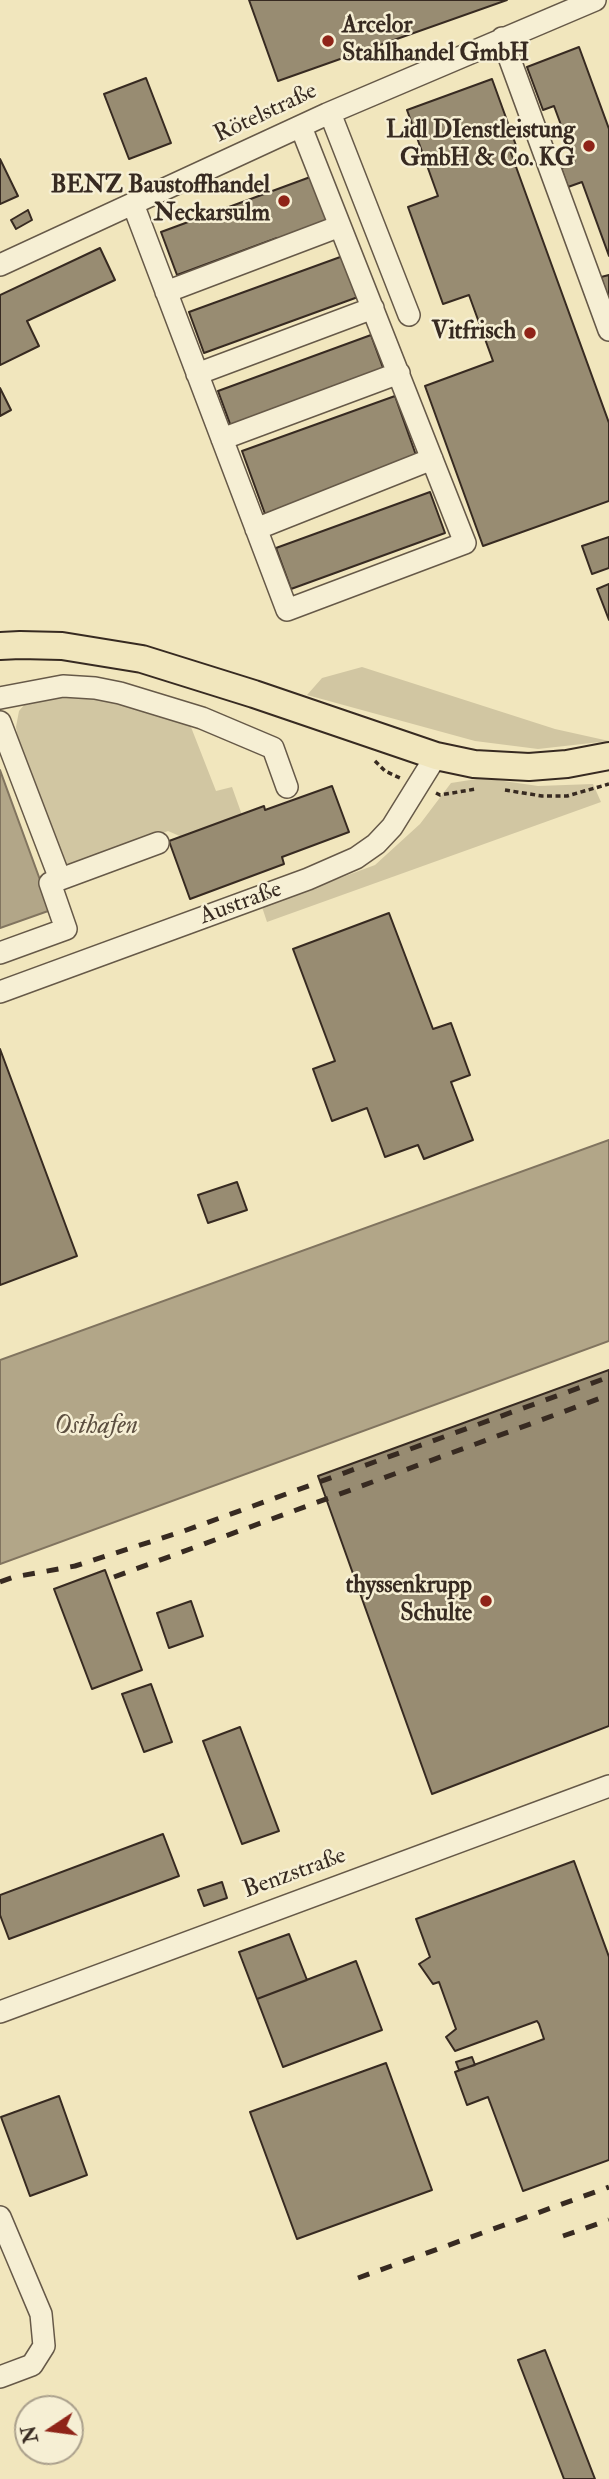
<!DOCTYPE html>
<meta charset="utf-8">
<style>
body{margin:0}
#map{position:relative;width:609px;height:2479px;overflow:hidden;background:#f1e6bd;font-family:"IM FELL Double Pica",serif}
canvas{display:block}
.north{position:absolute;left:14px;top:2395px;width:70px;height:70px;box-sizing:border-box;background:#f6efd4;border:2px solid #aaa08c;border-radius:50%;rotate:257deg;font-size:19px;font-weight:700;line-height:28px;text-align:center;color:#372a21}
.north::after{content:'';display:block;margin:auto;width:24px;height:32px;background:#8f2418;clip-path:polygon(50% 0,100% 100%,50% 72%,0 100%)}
</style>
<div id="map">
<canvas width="609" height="2479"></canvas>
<div class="north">N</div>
</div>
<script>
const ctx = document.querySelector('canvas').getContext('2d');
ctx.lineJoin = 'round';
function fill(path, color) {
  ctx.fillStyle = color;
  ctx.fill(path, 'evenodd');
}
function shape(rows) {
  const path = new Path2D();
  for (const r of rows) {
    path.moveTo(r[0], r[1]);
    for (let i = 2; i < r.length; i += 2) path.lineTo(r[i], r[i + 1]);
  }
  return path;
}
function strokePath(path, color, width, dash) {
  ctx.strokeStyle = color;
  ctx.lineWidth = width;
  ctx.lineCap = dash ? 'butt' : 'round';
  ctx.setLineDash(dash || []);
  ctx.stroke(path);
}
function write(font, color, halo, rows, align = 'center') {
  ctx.font = font + ' "IM FELL Double Pica",serif';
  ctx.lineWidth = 5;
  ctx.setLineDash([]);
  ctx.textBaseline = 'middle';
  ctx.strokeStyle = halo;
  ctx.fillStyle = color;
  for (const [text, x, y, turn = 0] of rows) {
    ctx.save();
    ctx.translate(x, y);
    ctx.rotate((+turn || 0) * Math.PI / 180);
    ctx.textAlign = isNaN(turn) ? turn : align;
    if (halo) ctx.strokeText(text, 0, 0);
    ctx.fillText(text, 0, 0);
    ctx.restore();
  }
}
const green = shape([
 [362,667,555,729,609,741,538,749,475,741,307,695,322,678],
 [89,693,189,722,216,791,232,787,242,815,182,837,168,831,65,871,18,738,16,727,19,711,29,699],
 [483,778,538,786,593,784,601,802,267,922,262,907,375,865,420,824,451,783]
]);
const water = shape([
 [0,770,51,910,0,928,0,770],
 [609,1140,609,1341,0,1564,0,1360,609,1140]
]);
const building = shape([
 [249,0,507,0,278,81,249,0],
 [579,47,609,129,609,256,582,182,568,187,561,168,575,163,554,106,543,110,527,67,579,47],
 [146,78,171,143,129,159,104,94,146,78],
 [492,79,518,151,511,153,609,423,609,501,483,546,425,386,493,361,469,295,443,304,408,207,438,196,407,110,492,79],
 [0,159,18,196,0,204,0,159],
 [313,176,331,226,279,245,277,238,177,275,161,232,313,176],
 [28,210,32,220,16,229,11,220,28,210],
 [100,248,115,280,27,321,39,346,0,365,0,295,100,248],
 [343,256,358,297,204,353,189,312,343,256],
 [609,275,609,297,608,298,601,277,609,275],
 [371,335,386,376,233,432,218,391,371,335],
 [0,388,11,410,0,416,0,388],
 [395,396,417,458,265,514,242,451,395,396],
 [430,492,445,533,291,589,276,548,430,492],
 [609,537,609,568,592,574,582,546,609,537],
 [609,584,609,620,597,589,609,584],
 [332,786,349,832,282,857,284,864,190,899,169,841,264,806,265,810,332,786],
 [389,913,433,1029,451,1023,470,1075,451,1082,473,1140,424,1159,418,1145,385,1157,367,1108,332,1121,313,1069,335,1061,293,949,389,913],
 [0,1049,77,1256,0,1285,0,1049],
 [237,1182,247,1210,208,1223,198,1195,237,1182],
 [609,1370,609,1726,432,1794,318,1476,609,1370],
 [105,1570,142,1670,92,1689,54,1589,105,1570],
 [191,1601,203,1636,169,1648,157,1613,191,1601],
 [151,1684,172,1742,144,1752,122,1694,151,1684],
 [240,1727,279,1831,242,1844,203,1741,240,1727],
 [163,1834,179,1876,9,1939,0,1915,0,1895,163,1834],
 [574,1861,609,1957,609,2160,523,2191,488,2097,467,2105,455,2072,544,2039,539,2024,537,2021,455,2051,446,2037,456,2029,439,1982,433,1984,419,1964,430,1957,416,1919,574,1861],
 [222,1882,227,1898,204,1906,198,1890,222,1882],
 [289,1934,307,1980,257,1999,239,1952,289,1934],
 [356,1961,382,2030,283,2067,257,1999,356,1961],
 [472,2057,475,2065,459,2070,456,2062,472,2057],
 [386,2063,432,2190,297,2239,250,2112,386,2063],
 [59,2096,87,2175,30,2196,1,2117,59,2096],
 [545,2350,595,2479,564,2479,518,2360,545,2350]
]);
const path = shape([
 [375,761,385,771,400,778],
 [505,790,542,796,567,796,609,784],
 [436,793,440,795,476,789]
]);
const minor = shape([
 [502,38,609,330],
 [330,113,409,315],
 [133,204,287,610,465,543,301,127],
 [0,265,327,114,595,0],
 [166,292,340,226],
 [197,374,373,308],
 [222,439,399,373],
 [256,529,432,459],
 [0,698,63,686,95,688,120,693,202,718,273,748,287,787],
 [0,722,60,879],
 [0,953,66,929,50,883,158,843],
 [0,992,308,879,356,858,376,844,392,827,436,756],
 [0,2012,609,1786],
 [0,2217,41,2314,44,2346,32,2365,0,2377]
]);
const major = shape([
 [0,646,20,645,62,646,142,659,254,694,436,756,474,764,529,767,567,764,609,756]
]);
const rail = shape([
 [114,1577,609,1395],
 [0,1582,14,1577,75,1566,184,1531,609,1377],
 [563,2236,609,2220],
 [358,2278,609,2187]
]);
const markers = [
 [328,41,7,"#8f2418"],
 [589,146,7,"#8f2418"],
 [284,201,7,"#8f2418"],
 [530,333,7,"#8f2418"],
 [486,1601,7,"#8f2418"]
];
const poiNames = [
 ["Arcelor",342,27,"left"],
 ["Stahlhandel GmbH",342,55,"left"],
 ["Lidl DIenstleistung",575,132],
 ["GmbH & Co. KG",575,160],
 ["BENZ Baustoffhandel",270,187],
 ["Neckarsulm",270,215],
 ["Vitfrisch",516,333],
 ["thyssenkrupp",472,1587],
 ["Schulte",472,1615]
];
const streetNames = [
 ["Rötelstraße",266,114,-25],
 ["Austraße",241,904,-20],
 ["Benzstraße",295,1874,-20]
];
const waterNames = [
 ["Osthafen",96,1427]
];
fill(green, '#d1c6a2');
fill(water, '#b2a688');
strokePath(water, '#81745f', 2);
fill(building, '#988c72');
strokePath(building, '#372a21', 2);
strokePath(minor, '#665948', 24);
strokePath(major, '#372a21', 30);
strokePath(path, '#372a21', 3.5, [5, 3.5]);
strokePath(minor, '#f6efd4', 21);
strokePath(major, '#f1e6bd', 26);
strokePath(rail, '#372a21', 5, [12, 12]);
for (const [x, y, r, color] of markers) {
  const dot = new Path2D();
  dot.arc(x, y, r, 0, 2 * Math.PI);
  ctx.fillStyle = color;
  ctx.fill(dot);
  strokePath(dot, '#f6efd4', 2.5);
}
write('bold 24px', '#372a21', '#f6efd4', poiNames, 'right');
write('24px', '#372a21', '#f6efd4', streetNames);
write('italic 26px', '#5c4f40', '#f6efd4', waterNames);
</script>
